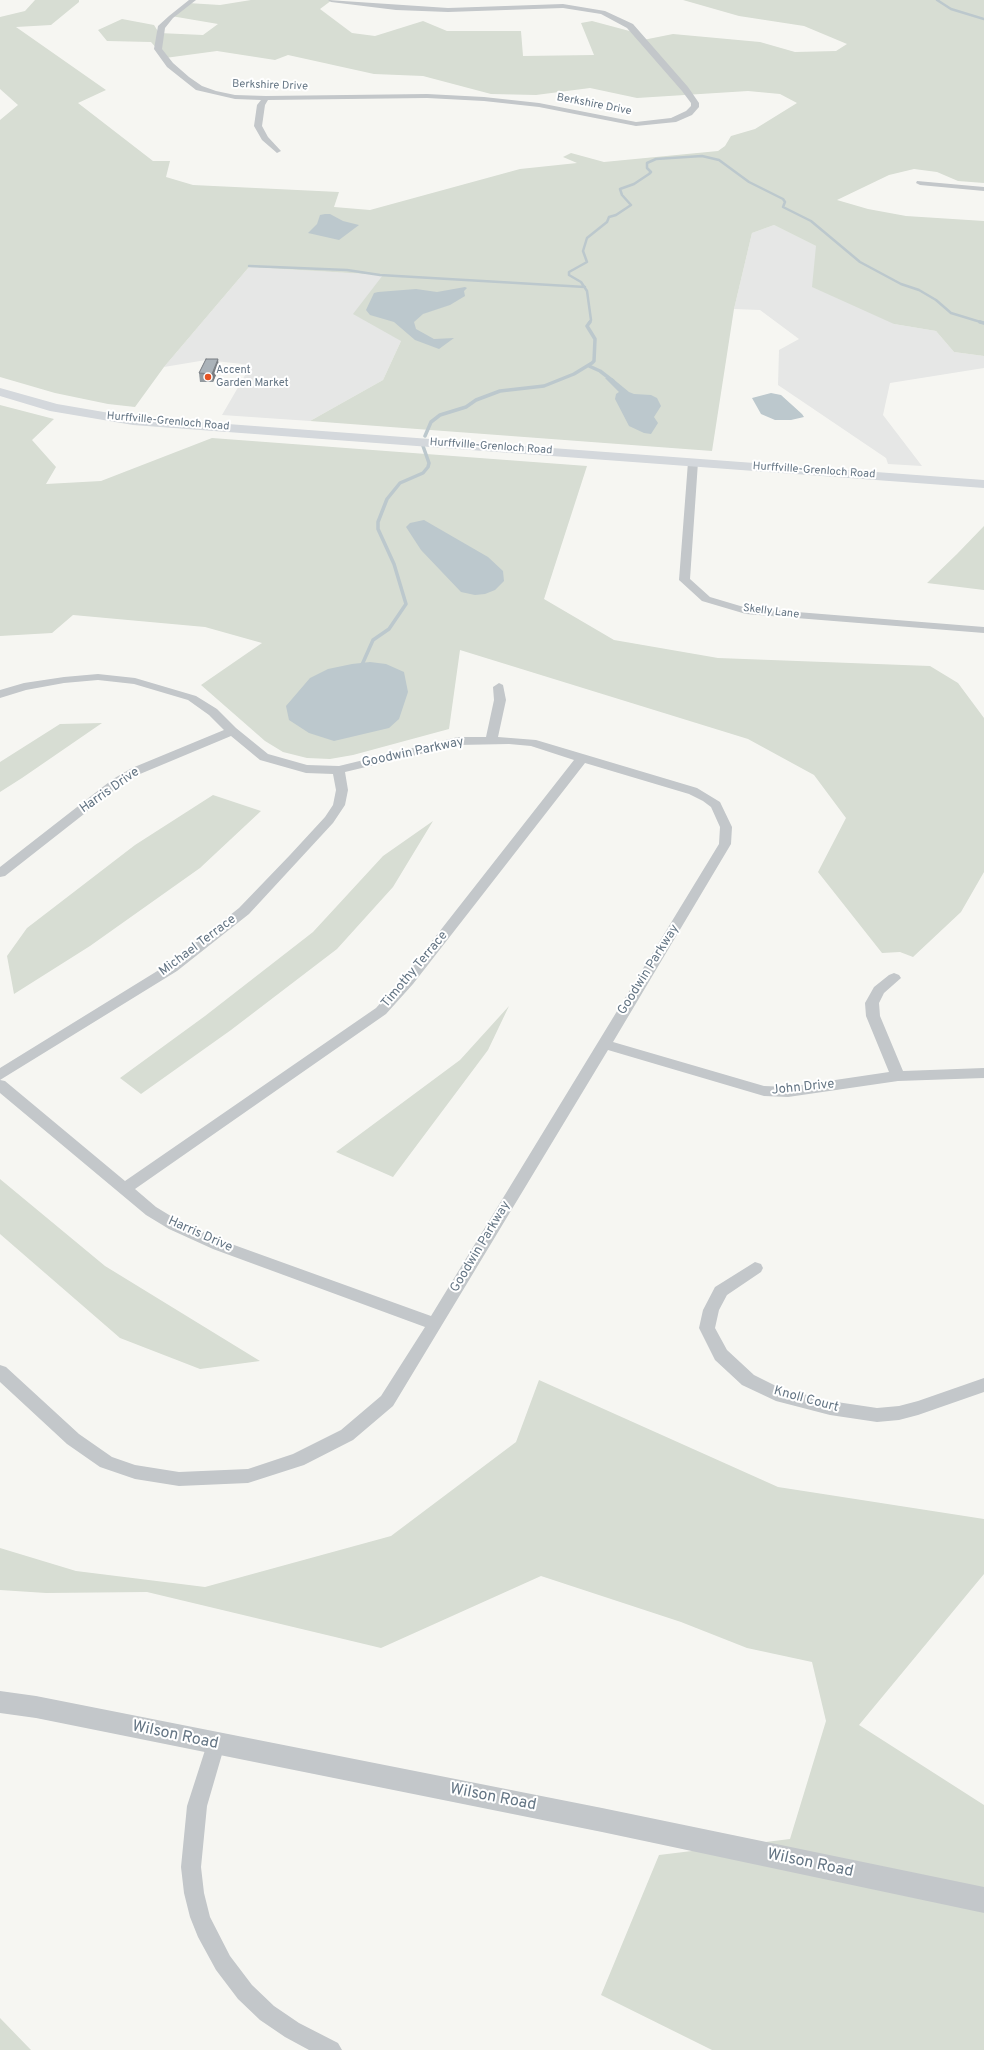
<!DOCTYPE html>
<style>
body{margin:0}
canvas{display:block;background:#f6f6f2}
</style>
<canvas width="984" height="2050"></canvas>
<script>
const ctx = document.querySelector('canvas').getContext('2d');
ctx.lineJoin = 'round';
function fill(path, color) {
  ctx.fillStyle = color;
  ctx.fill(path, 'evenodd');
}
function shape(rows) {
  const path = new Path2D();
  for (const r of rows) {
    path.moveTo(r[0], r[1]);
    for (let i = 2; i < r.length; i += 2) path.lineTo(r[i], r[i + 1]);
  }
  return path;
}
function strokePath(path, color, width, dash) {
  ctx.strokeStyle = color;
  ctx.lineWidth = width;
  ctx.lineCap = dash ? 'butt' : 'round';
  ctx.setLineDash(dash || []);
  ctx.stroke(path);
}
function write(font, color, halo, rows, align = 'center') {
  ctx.font = font + ' Overpass,sans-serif';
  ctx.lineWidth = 4;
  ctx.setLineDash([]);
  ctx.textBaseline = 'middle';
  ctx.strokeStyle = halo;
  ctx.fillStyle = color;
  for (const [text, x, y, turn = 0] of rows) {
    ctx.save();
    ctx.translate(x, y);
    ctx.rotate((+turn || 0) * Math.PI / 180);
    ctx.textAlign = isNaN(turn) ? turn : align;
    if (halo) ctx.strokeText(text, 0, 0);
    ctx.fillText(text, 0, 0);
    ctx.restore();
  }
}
const built = shape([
 [774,225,816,246,894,324,936,331,954,352,984,356,984,368,890,383,883,415,922,466,888,464,886,458,778,385,779,350,799,339,760,310,734,309,752,233],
 [249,267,384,275,401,341,383,380,310,421,222,415,251,365,206,360,164,367]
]);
const green = shape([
 [35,0,79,0,79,2,51,25,16,27,106,90,78,103,153,161,170,161,166,177,193,185,339,192,334,207,370,210,520,169,577,163,563,157,571,153,604,162,718,151,725,146,731,136,755,129,797,103,780,94,748,91,637,98,590,88,536,95,491,94,423,76,374,74,288,55,275,60,217,51,165,58,151,42,107,41,98,30,122,19,154,25,159,33,203,35,218,24,171,16,188,3,220,5,251,0,332,0,320,9,352,33,375,36,423,21,447,31,521,31,523,56,594,55,581,23,592,21,637,33,643,40,673,34,760,42,795,52,836,51,847,44,804,26,739,16,683,0,984,0,984,183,958,181,937,172,914,169,889,175,837,200,868,209,906,216,984,221,984,356,954,352,936,331,894,324,812,287,816,246,774,225,752,233,734,309,712,451,310,421,383,380,401,341,353,314,383,275,249,267,164,367,135,407,108,404,55,393,0,377,0,120,18,105,0,89,0,17,25,11],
 [0,405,54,419,32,440,56,467,46,484,101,481,212,438,587,466,544,599,614,640,718,658,930,666,958,683,984,718,984,872,961,912,913,957,900,952,882,953,818,872,846,818,814,775,748,739,460,650,449,729,353,755,330,759,307,758,283,752,265,741,201,685,262,643,205,627,73,615,52,633,0,636],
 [984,526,984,590,927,583,957,554],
 [102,723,22,778,0,792,0,762,60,724],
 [213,795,261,811,200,868,90,946,14,994,7,956,27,928,135,845],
 [433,821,393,887,337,949,231,1030,141,1094,120,1078,205,1016,313,932,383,856],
 [509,1006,488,1050,393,1177,336,1152,460,1060],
 [0,1179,105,1266,260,1361,200,1369,120,1338,0,1234],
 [539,1380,778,1487,984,1519,984,1574,859,1725,984,1805,984,2050,712,2050,601,1995,659,1855,790,1839,826,1721,812,1662,747,1648,681,1622,541,1576,381,1648,147,1592,46,1593,0,1590,0,1548,76,1571,205,1587,391,1536,516,1442],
 [0,2018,31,2050,0,2050]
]);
const water = shape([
 [325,214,330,214,343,221,359,225,339,240,308,233,317,224,320,215],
 [465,287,467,288,464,291,465,296,450,305,423,314,414,322,416,329,434,339,454,338,439,349,415,340,394,322,370,315,366,310,374,293,378,292,416,289,437,292],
 [605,378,612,378,629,392,634,394,651,395,657,398,661,406,654,417,658,423,651,434,644,433,629,426,615,399,616,394,619,392],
 [771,393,781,395,802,414,804,417,791,420,775,420,761,414,752,398],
 [424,520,488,557,503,571,504,581,495,590,485,594,475,595,461,592,421,550,406,527,410,523],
 [370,662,386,664,404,672,408,692,399,719,389,728,334,741,309,733,289,720,286,706,310,678,328,669,352,664]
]);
const streamFar1 = shape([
 [937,0,951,9,984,19],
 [249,266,347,270,380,275,585,287],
 [589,323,591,320,587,291,581,282,569,275,569,272,587,262,583,251,587,238,607,222,609,217,616,215,631,205,622,195,620,189,634,184,649,174,651,172,647,168,647,163,656,159,702,156,719,160,749,182,783,199,785,202,783,207,811,221,860,262,901,284,919,290,936,300,951,313,984,323]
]);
const stream = shape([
 [980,322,984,323],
 [589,366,600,371,613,381],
 [425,436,431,422,440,415,466,407,476,400,500,391,544,386,574,374,592,363,594,361,595,339,587,326,590,322],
 [361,667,373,640,389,629,406,604,394,564,378,529,378,522,387,499,400,483,423,473,428,467,429,463,423,446]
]);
const minor = shape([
 [189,0,196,0,173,18,165,28,162,49,173,63,189,77,202,86,216,91,235,95,266,96,427,94,484,97,539,103,636,122,671,118,686,111,691,106,691,103,682,91,627,28,601,14,563,8,448,12,396,10,331,2,328,0,448,8,563,4,605,11,633,24,688,87,699,103,699,107,692,115,676,122,636,126,539,107,484,101,427,98,268,100,265,105,262,126,268,137,281,151,277,153,262,140,254,126,257,105,261,100,235,99,196,90,167,67,154,49,158,26,169,16,189,0],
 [917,181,984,187,984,191,920,185,916,183,917,181],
 [693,459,698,462,690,579,710,597,747,608,984,627,984,633,746,614,702,601,679,580,688,462,693,459],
 [98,674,135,678,196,696,217,709,236,728,268,754,307,765,339,766,458,737,486,737,494,700,493,687,499,683,503,685,506,700,498,737,536,740,697,788,720,802,732,827,731,844,613,1042,764,1086,788,1087,889,1072,866,1016,865,1003,874,987,889,975,894,973,899,975,901,978,884,993,879,1003,880,1016,903,1071,984,1068,984,1078,898,1081,788,1097,764,1096,608,1050,393,1406,353,1440,304,1465,248,1483,179,1486,135,1479,100,1467,67,1444,0,1382,0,1365,6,1367,79,1434,112,1457,135,1465,179,1472,248,1469,293,1454,341,1430,381,1396,425,1327,213,1249,169,1229,146,1215,0,1093,0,1068,167,965,239,908,290,855,325,817,333,805,336,790,333,774,306,773,260,760,231,736,140,774,121,785,5,876,0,877,0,867,113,779,132,768,224,730,209,715,188,700,134,684,98,680,64,683,26,690,0,698,0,690,24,683,64,677,98,674],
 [509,744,531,746,574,760,403,978,376,1008,125,1181,5,1081,0,1080,177,971,249,914,333,823,345,805,348,790,345,772,458,745,509,744],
 [585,763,689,794,703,801,711,807,720,827,719,844,431,1316,223,1241,179,1221,156,1207,135,1189,386,1014,413,984,585,763],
 [755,1262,761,1264,763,1268,761,1272,727,1295,719,1310,715,1328,727,1350,754,1375,780,1388,830,1401,877,1408,899,1406,918,1401,984,1378,984,1392,918,1415,899,1420,877,1422,830,1415,776,1401,742,1385,715,1360,699,1328,703,1310,715,1287,755,1262],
 [216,1735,223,1738,225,1744,207,1806,201,1867,204,1893,210,1917,230,1956,252,1985,274,2006,299,2023,338,2043,342,2050,309,2050,285,2037,260,2020,238,1999,216,1970,198,1937,190,1917,184,1893,181,1867,187,1806,207,1744,209,1738,216,1735]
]);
const tertiary = shape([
 [0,1691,36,1696,602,1808,984,1887,984,1913,602,1832,36,1718,0,1713,0,1691]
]);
const secondary = shape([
 [0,388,57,404,133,417,984,480,984,488,133,425,50,411,0,396,0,388]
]);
const wall = shape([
 [219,368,213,382,200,382,199,373]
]);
const shadedWall = shape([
 [218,359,219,368,213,382,212,374]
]);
const building = shape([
 [206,359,218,359,212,374,199,373,206,359]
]);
const markers = [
 [208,377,4,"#e55323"]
];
const farStreetnames = [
 ["Berkshire Drive",270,86,2],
 ["Berkshire Drive",594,105,11],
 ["Hurffville-Grenloch Road",168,422,5],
 ["Hurffville-Grenloch Road",491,447,4],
 ["Hurffville-Grenloch Road",814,471,4],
 ["Skelly Lane",771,612,7]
];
const farPoinames = [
 ["Accent",216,371],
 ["Garden Market",216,384]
];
const streetNames = [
 ["Goodwin Parkway",413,753,-12],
 ["Harris Drive",110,791,-35],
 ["Michael Terrace",198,946,-37],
 ["Timothy Terrace",415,970,-50],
 ["Goodwin Parkway",649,970,-58],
 ["John Drive",803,1088,-6],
 ["Harris Drive",200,1235,24],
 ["Goodwin Parkway",481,1247,-59],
 ["Knoll Court",806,1400,15]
];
const nearStreetnames = [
 ["Wilson Road",175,1736,12],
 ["Wilson Road",493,1798,11],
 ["Wilson Road",810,1864,12]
];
fill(built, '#e6e7e6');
fill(green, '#d7ddd3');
fill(water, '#bcc8cd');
strokePath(streamFar1, '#bcc8cd', 2.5);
strokePath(stream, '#bcc8cd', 3.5);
fill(minor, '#c3c7ca');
fill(tertiary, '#c3c7ca');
fill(secondary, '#d4d8dc');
fill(wall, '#939a9f');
fill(shadedWall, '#787d82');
fill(building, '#abb3b9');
strokePath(building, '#787d82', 1);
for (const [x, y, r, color] of markers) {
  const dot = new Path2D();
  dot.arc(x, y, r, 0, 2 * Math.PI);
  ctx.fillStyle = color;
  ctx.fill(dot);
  strokePath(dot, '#fff', 1.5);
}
write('11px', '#647584', '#fff', farStreetnames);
write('11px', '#647584', '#fff', farPoinames, 'left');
write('13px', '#647584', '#fff', streetNames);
write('16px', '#647584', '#fff', nearStreetnames);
</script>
